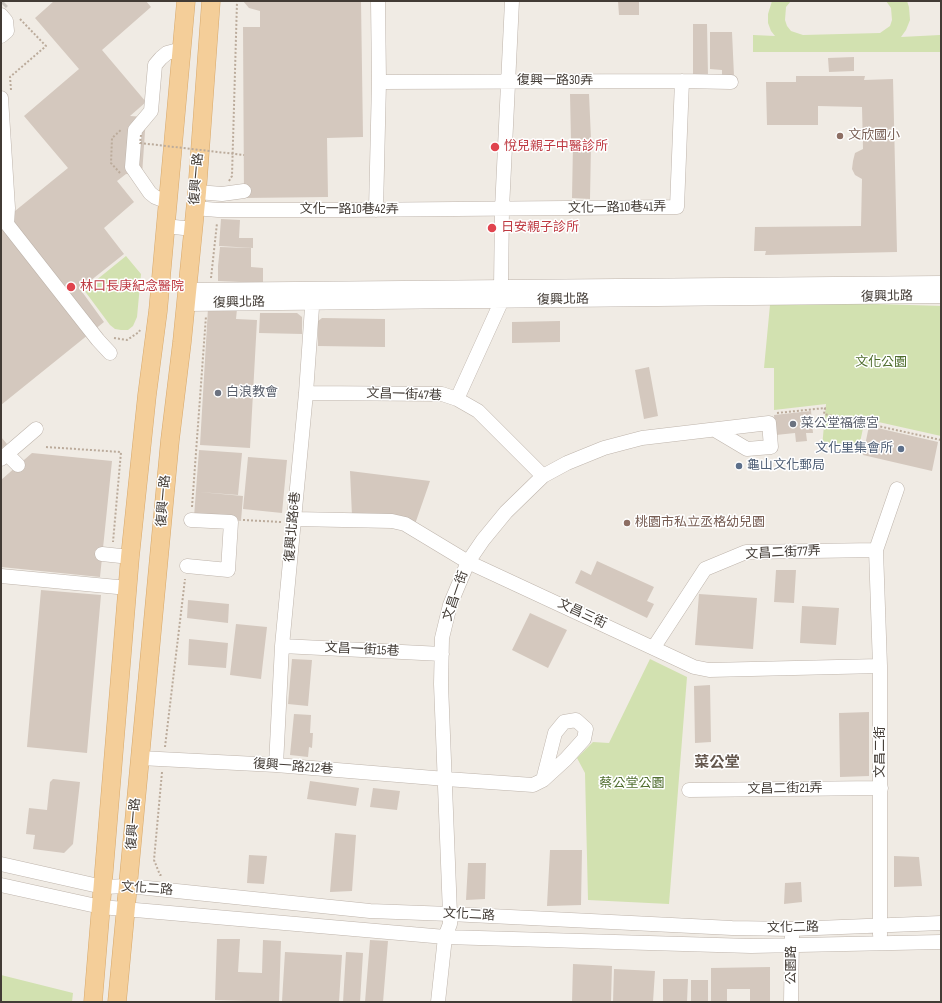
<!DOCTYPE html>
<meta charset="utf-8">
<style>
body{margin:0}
#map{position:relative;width:942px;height:1003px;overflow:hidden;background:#f0ebe4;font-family:"Sofia Sans Condensed",sans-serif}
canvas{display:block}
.frame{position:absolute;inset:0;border:2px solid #423b35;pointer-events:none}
</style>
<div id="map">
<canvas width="942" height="1003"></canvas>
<div class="frame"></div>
</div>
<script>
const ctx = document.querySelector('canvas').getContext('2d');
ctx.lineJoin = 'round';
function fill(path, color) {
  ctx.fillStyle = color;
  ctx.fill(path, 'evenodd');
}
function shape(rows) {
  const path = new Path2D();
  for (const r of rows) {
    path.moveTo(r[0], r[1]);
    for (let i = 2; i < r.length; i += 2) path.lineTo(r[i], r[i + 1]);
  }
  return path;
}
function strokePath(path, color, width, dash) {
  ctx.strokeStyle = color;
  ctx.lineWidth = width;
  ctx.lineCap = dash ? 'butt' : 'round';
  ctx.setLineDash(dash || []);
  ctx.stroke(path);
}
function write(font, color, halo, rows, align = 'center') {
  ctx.font = font + ' "Sofia Sans Condensed","Noto Sans TC",sans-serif';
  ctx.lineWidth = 3;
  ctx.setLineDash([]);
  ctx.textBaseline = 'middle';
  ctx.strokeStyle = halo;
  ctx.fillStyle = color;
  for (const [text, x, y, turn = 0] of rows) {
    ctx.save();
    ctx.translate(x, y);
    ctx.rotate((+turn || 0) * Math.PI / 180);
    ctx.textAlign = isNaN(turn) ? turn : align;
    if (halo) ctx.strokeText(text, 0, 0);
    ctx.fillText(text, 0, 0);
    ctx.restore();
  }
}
const green = shape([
 [772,1,791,1,786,7,785,20,787,26,791,31,803,35,880,33,890,26,892,20,891,8,886,1,907,1,909,7,910,20,906,30,901,37,940,35,940,52,753,52,753,35,775,36,771,31,768,23,768,14],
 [126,256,141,274,137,317,133,326,128,330,121,330,115,329,110,325,84,290],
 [846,303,941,306,941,436,865,419,859,447,822,446,822,447,826,404,774,410,774,368,764,368,770,305],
 [650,659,687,677,669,904,588,900,585,773,577,758,593,742,609,743],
 [1,975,73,993,72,1002,1,1002]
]);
const building = shape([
 [54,1,146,1,151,7,102,50,146,102,130,116,146,117,142,175,126,174,117,181,134,202,104,228,124,254,80,289,104,322,1,405,1,194,15,211,68,168,24,116,79,69,35,18],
 [243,1,361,1,363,137,327,138,328,197,244,198,243,27,260,27,260,11,249,8],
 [618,1,639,1,639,15,619,15],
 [693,24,707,24,708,76,693,75],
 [710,32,732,32,734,76,722,75,722,70,710,69],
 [854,57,854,71,829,72,828,58],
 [796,76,865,76,864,80,893,79,897,252,765,255,766,251,754,251,755,227,861,226,862,179,855,175,852,169,853,161,855,153,863,149,862,107,818,106,818,125,767,125,766,82,796,82],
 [570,94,589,94,591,139,571,140],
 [573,144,591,144,590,199,572,198],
 [221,219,240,220,239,238,253,238,253,248,219,246],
 [220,247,251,248,251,267,263,268,263,283,218,281,218,266,232,267,218,266],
 [208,308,237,309,236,319,257,320,250,448,200,445],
 [260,313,297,313,302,317,302,334,259,333],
 [322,318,385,319,385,347,318,346,318,321],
 [560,321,560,342,512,343,512,322],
 [649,367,658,416,644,419,635,370],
 [811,411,813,433,806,433,807,441,796,442,795,433,776,435,774,415],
 [869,426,938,442,932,471,863,455],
 [1,437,7,444,1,449],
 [199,450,242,453,238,495,199,492,243,496,241,521,194,517],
 [32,453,112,461,100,577,1,567,1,480],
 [248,457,287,460,282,513,243,509],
 [350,471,430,481,414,527,352,516],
 [597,561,654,587,647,601,654,604,647,618,575,583,581,570,591,575],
 [776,570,796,570,794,603,774,602],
 [41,590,101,595,87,753,27,747],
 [699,594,757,598,753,649,695,645],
 [188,600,229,604,228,623,187,618],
 [802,606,839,608,836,645,800,643],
 [530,613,567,630,548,668,512,650],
 [236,624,267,627,261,679,230,675],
 [189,639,228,643,226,668,188,665],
 [292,659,312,660,308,706,288,704],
 [710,685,711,742,695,743,694,686],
 [869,712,869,776,840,777,839,713],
 [294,714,311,715,310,733,313,733,312,748,309,747,308,757,290,755],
 [53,779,80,782,73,844,64,853,33,849,35,835,26,834,29,808,47,810,50,782],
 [310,781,359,788,356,806,307,799],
 [373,788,400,791,397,810,370,807],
 [335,833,356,835,352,891,330,892],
 [550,850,582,850,581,905,547,906],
 [249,855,267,856,264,884,247,883],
 [894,856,919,857,922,886,894,887],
 [468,863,486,863,485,899,466,900],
 [801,882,802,902,784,904,785,883],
 [217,939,240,939,238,972,262,973,263,940,281,941,279,1002,215,1000],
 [370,940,388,941,383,1002,365,1002],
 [285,952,342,955,339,1002,282,1001],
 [346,952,363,953,360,1002,343,1002],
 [573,964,612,966,611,1002,572,1002],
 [770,967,770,1002,750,1002,750,989,727,989,727,1002,711,1002,711,968],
 [614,969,655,971,653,1002,613,1002],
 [663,979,688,979,687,1002,663,1002],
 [691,980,708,980,708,1002,691,1002]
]);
const minorTunnel = shape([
 [1,3,3,1]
]);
const path = shape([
 [11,90,10,77,46,46,20,19],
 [120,173,111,163,112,138,122,129],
 [229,181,232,176,237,1],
 [211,278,217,223],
 [114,338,127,340,139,332,140,330],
 [777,413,825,408,824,414,941,440],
 [46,447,121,452,113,542],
 [192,507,206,316],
 [243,520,281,522],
 [165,747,185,579],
 [162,772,154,860,160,875,163,875]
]);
const minor = shape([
 [1,15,6,21,7,31,1,36],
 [379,82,682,81,731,82],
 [1,98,8,208,7,224,98,340,110,353],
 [197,192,222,194,244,191],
 [168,202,155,197,150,193,132,167,135,130,151,111,155,65,161,58,167,53,182,49],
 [195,208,218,210,345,210,677,207,682,81],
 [376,210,379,82,378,1],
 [165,226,193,229],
 [187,290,941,283],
 [186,304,941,296],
 [306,393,442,394,457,399,478,411,543,476],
 [457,399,502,300,501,287,502,209,512,1],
 [7,454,18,465],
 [1,459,36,429],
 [294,519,392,521,405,524,468,562,694,667,709,670,880,666],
 [876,550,897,489],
 [102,554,130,557],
 [187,566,228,570,231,522,191,520],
 [1,576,128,588],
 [282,646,442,654],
 [654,647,705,569,746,552,876,550,880,666,880,935],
 [140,758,276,765,446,779,533,785,543,780,566,759,584,739,586,729,576,720,564,722,555,733,543,780],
 [276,765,282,646,306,393,313,293],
 [689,790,881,788],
 [1,864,103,887,128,886,370,911,450,914,732,928,792,929,941,923],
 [1,885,101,907,445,937,751,946,941,942],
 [438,1002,445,937,450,924,450,914,441,684,442,638,450,605,468,562,483,540,506,512,543,476,567,463,604,448,642,438,769,423,771,447,747,449,715,430],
 [791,1002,792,936]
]);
const major = shape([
 [93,1002,130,557,147,395,158,311,186,1],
 [117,1002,170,440,182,342,197,192,211,1]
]);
const pathBridge = shape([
 [141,135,140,143,244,155]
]);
const markers = [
 [840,136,4,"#8d6e63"],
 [495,147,5,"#e0444e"],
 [492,228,5,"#e0444e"],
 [71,287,5,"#e0444e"],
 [218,393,4,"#6b7280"],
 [793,424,4,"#6b7280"],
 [901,449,4,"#5c6f8a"],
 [739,466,4,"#5c6f8a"],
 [627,523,4,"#8d6e63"]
];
const streetNames = [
 ["復興一路30弄",555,81],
 ["復興一路",197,179,-85],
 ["文化一路10巷41弄",617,208,-1],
 ["文化一路10巷42弄",349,210],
 ["復興北路",887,297,-1],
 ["復興北路",563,300,-1],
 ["復興北路",239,303,-1],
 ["文昌一街47巷",404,395,2],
 ["復興一路",164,501,-85],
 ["復興北路6巷",293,527,-85],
 ["文昌二街77弄",783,553,-3],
 ["文昌一街",456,596,-71],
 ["文昌三街",582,614,25],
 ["文昌一街15巷",362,650,3],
 ["文昌二街",881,752,-90],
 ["復興一路212巷",293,767,4],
 ["文昌二街21弄",785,789,-1],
 ["復興一路",134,824,-85],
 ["文化二路",147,889,4],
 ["文化二路",469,915,3],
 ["文化二路",793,928,-1],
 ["公園路",792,965,-90]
];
const educationNames = [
 ["文欣國小",848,136],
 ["桃園市私立丞格幼兒園",635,523]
];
const healthNames = [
 ["悅兒親子中醫診所",504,147],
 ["日安親子診所",501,228],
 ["林口長庚紀念醫院",80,287]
];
const parkNames = [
 ["文化公園",881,363],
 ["蔡公堂公園",632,784]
];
const worshipNames = [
 ["白浪教會",226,393],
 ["菜公堂福德宮",801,424]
];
const serviceNames = [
 ["文化里集會所",893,449],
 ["龜山文化郵局",747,466,"left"]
];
const quarterNames = [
 ["菜公堂",717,763]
];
fill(green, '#d2e1b0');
fill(building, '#d4c8be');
strokePath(minorTunnel, '#cdc8c1', 14, [14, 7]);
strokePath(minor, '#beb4ab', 15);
strokePath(major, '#d7a86b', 19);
strokePath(path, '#bbab9b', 2, [2, 2]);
strokePath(minor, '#fff', 14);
strokePath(major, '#f4ce99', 18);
strokePath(pathBridge, '#bbab9b', 2, [2, 2]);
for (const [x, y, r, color] of markers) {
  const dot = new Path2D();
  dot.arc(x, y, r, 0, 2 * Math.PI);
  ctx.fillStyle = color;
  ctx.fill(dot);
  strokePath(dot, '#fff', 1.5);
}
write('13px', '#423b35', '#fff', streetNames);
write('13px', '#785e54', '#fff', educationNames, 'left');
write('13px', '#be3a42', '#fff', healthNames, 'left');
write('13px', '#4f6d2e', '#fff', parkNames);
write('13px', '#5b616d', '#fff', worshipNames, 'left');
write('13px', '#4e5e75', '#fff', serviceNames, 'right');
write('bold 15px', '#64574d', '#fff', quarterNames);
</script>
